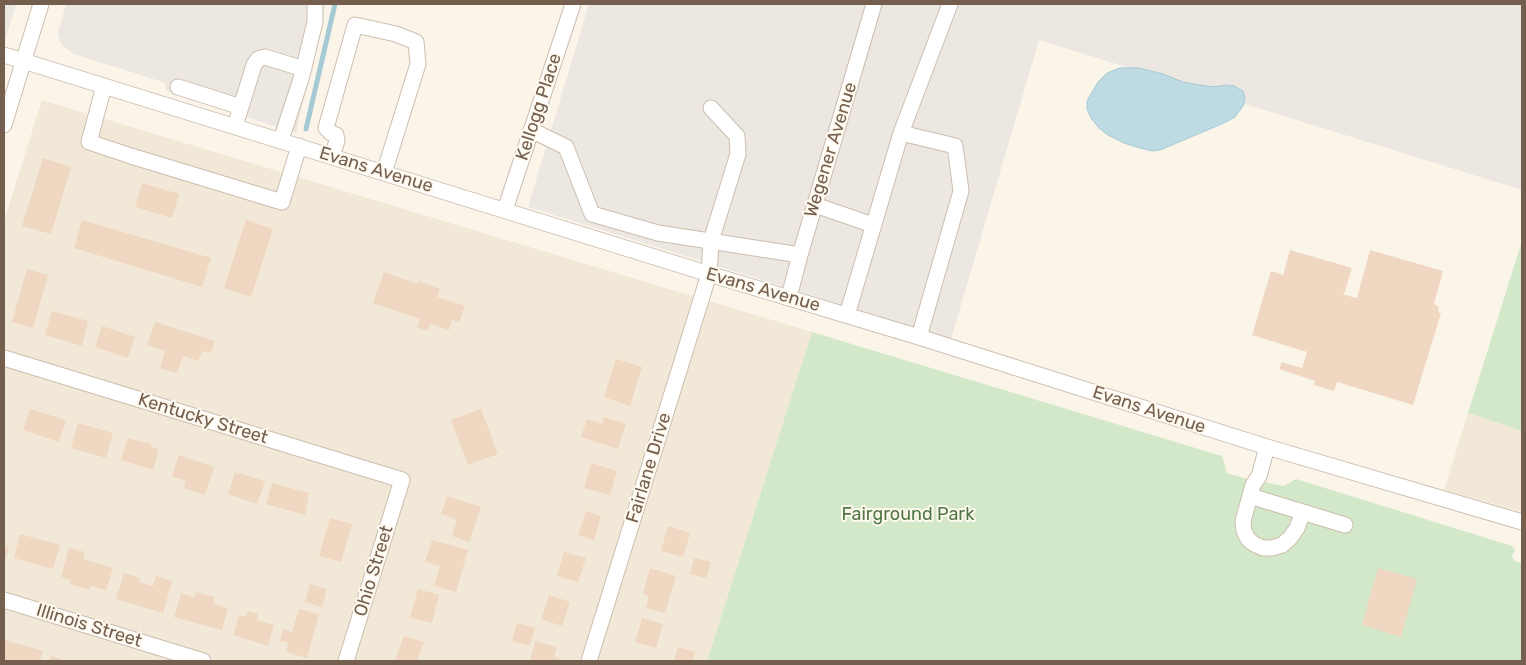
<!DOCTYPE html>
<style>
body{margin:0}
#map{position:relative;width:1526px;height:665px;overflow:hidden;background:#fbf5e9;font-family:Rubik,sans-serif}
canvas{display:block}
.frame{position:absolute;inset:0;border:5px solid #745e4e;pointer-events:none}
</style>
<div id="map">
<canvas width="1526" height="665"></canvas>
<div class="frame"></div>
</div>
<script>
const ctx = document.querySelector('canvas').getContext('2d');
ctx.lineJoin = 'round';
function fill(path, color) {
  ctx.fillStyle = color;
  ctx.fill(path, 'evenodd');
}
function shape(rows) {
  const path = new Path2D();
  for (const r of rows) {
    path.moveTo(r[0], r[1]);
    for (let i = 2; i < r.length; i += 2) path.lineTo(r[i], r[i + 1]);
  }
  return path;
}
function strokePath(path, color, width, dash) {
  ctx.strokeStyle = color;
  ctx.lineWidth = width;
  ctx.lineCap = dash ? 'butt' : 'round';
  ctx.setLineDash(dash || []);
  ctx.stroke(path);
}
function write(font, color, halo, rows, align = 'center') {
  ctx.font = font + ' Rubik,sans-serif';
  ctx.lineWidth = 4;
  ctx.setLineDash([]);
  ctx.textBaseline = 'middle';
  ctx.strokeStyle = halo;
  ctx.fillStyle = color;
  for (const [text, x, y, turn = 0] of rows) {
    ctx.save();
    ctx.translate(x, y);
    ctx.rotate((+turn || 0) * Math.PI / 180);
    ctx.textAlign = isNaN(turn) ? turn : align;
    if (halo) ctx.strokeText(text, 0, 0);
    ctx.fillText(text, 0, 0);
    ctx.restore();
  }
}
const residential = shape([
 [42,100,812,332,707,661,4,661,4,221],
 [1468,413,1522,431,1522,512,1444,490]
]);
const industrial = shape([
 [4,4,16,4,5,41,4,41],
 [66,4,325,4,296,133,166,91,166,83,74,54,63,46,60,41,58,32],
 [589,4,1522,4,1522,190,1039,40,951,339,528,207]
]);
const green = shape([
 [1522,241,1522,431,1468,413],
 [812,332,1222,456,1227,473,1247,479,1284,486,1296,479,1512,546,1515,550,1512,556,1514,561,1522,563,1522,656,1521,661,707,661]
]);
const water = shape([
 [1120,68,1139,68,1163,74,1183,82,1200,85,1214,87,1226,85,1234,86,1243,91,1245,99,1243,106,1235,117,1224,123,1160,150,1152,151,1140,148,1124,143,1108,135,1099,128,1091,118,1087,109,1087,101,1098,82,1107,73,1120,68]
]);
const stream = shape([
 [306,129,335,4]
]);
const building = shape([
 [43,158,71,167,51,234,22,226],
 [142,183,179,194,172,218,135,207],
 [82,220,211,258,202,287,74,248],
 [246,220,273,229,251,297,224,288],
 [1290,250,1352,268,1344,294,1341,294,1357,298,1370,250,1443,271,1434,304,1439,307,1438,312,1441,313,1413,405,1337,382,1334,391,1314,385,1315,381,1279,369,1282,362,1302,368,1307,352,1252,335,1271,271,1283,275],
 [27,269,48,275,33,328,12,322],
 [384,272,418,284,419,281,440,289,437,297,465,306,459,322,452,320,449,330,430,324,427,331,417,327,420,319,373,303],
 [52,311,88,321,82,346,45,335],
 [155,322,215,341,211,353,202,351,198,361,183,356,177,373,160,368,165,351,147,345],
 [102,326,135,337,128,358,95,347],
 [616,359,642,367,630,406,604,397],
 [30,409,66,420,59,442,23,430],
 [481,409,498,454,468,465,451,420],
 [604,417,626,424,618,449,581,437,587,419,602,424],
 [78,423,113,433,106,458,71,448],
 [128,438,151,444,151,447,159,449,153,470,121,460],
 [179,455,214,467,205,495,184,488,186,481,172,476],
 [591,463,617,471,610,495,584,488],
 [235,472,265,481,257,504,228,494],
 [272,483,309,493,305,515,266,504],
 [447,496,481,507,469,542,452,536,457,520,441,514],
 [586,511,601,516,594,540,578,535],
 [330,518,352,524,341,562,319,556],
 [668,526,690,533,683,557,661,551],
 [20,534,60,545,53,569,14,558],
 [432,540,468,550,456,592,434,586,440,566,425,562],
 [4,546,9,548,4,563],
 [69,548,85,552,83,559,113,568,106,590,90,586,89,590,70,584,71,580,61,577],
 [564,552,586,558,578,582,557,576],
 [694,558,711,562,706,578,690,574],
 [650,568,676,576,665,613,646,608,649,596,643,594],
 [1378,568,1417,579,1401,637,1362,625],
 [124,573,140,578,139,582,153,586,156,576,172,581,163,613,116,599],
 [310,584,327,589,322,607,305,602],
 [418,589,439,595,432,623,410,618],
 [196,592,215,597,213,604,228,608,222,630,174,617,181,593,194,597],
 [549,595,570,602,562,626,541,619],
 [299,609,319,614,307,658,286,652,288,643,280,641,283,629,292,632],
 [248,611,258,614,257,620,274,625,268,646,233,635,239,615,246,617],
 [642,618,663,624,656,648,635,642],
 [517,623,535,628,530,646,512,641],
 [404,636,424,642,417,661,395,661],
 [4,640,43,651,40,661,4,661],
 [535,641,557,647,554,657,560,658,559,661,530,661],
 [678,647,695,652,693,661,674,661],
 [51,656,67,661,49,661]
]);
const minor = shape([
 [4,55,709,274,919,337,1267,447,1522,522],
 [104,86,89,142,131,156,282,202,299,146],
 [178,87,241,107],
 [4,125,41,4],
 [235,126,254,65,258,59,265,57,304,69],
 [531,130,566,147,592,214,658,233,800,255],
 [901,133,950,4],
 [281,140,301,79,315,22,315,4],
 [332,156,337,141,336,135,331,133,326,128,355,25,396,34,416,42,418,64,384,173],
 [815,205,873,225],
 [505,210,573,4],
 [789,297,800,255,874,4],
 [847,315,901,133,955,146,961,191,919,337],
 [4,358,402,480,346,661],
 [1267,447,1259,476,1253,485,1243,521,1244,531,1248,539,1254,544,1263,548,1272,548,1282,545,1290,538,1297,528,1303,512],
 [1250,496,1345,525],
 [4,600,203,661],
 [589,661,709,274,711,241,738,154,737,136,711,108]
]);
const streetNames = [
 ["Kellogg Place",539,107,-72],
 ["Wegener Avenue",831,150,-73],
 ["Evans Avenue",376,170,17],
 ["Evans Avenue",763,290,16],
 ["Evans Avenue",1149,410,18],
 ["Kentucky Street",203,419,17],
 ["Fairlane Drive",649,468,-73],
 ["Ohio Street",374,571,-73],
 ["Illinois Street",89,626,17]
];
const parkNames = [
 ["Fairground Park",908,515]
];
fill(residential, '#f2e8d7');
fill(industrial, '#ece7e1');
fill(green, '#d2e8c8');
fill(water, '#bedbe4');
strokePath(water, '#a5c9d5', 1);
strokePath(stream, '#a5c9d5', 5);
fill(building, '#efd7c2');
strokePath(minor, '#ccbeaf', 17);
strokePath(minor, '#fff', 15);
write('18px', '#745e4e', '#fef9ef', streetNames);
write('18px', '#517846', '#fef9ef', parkNames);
</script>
